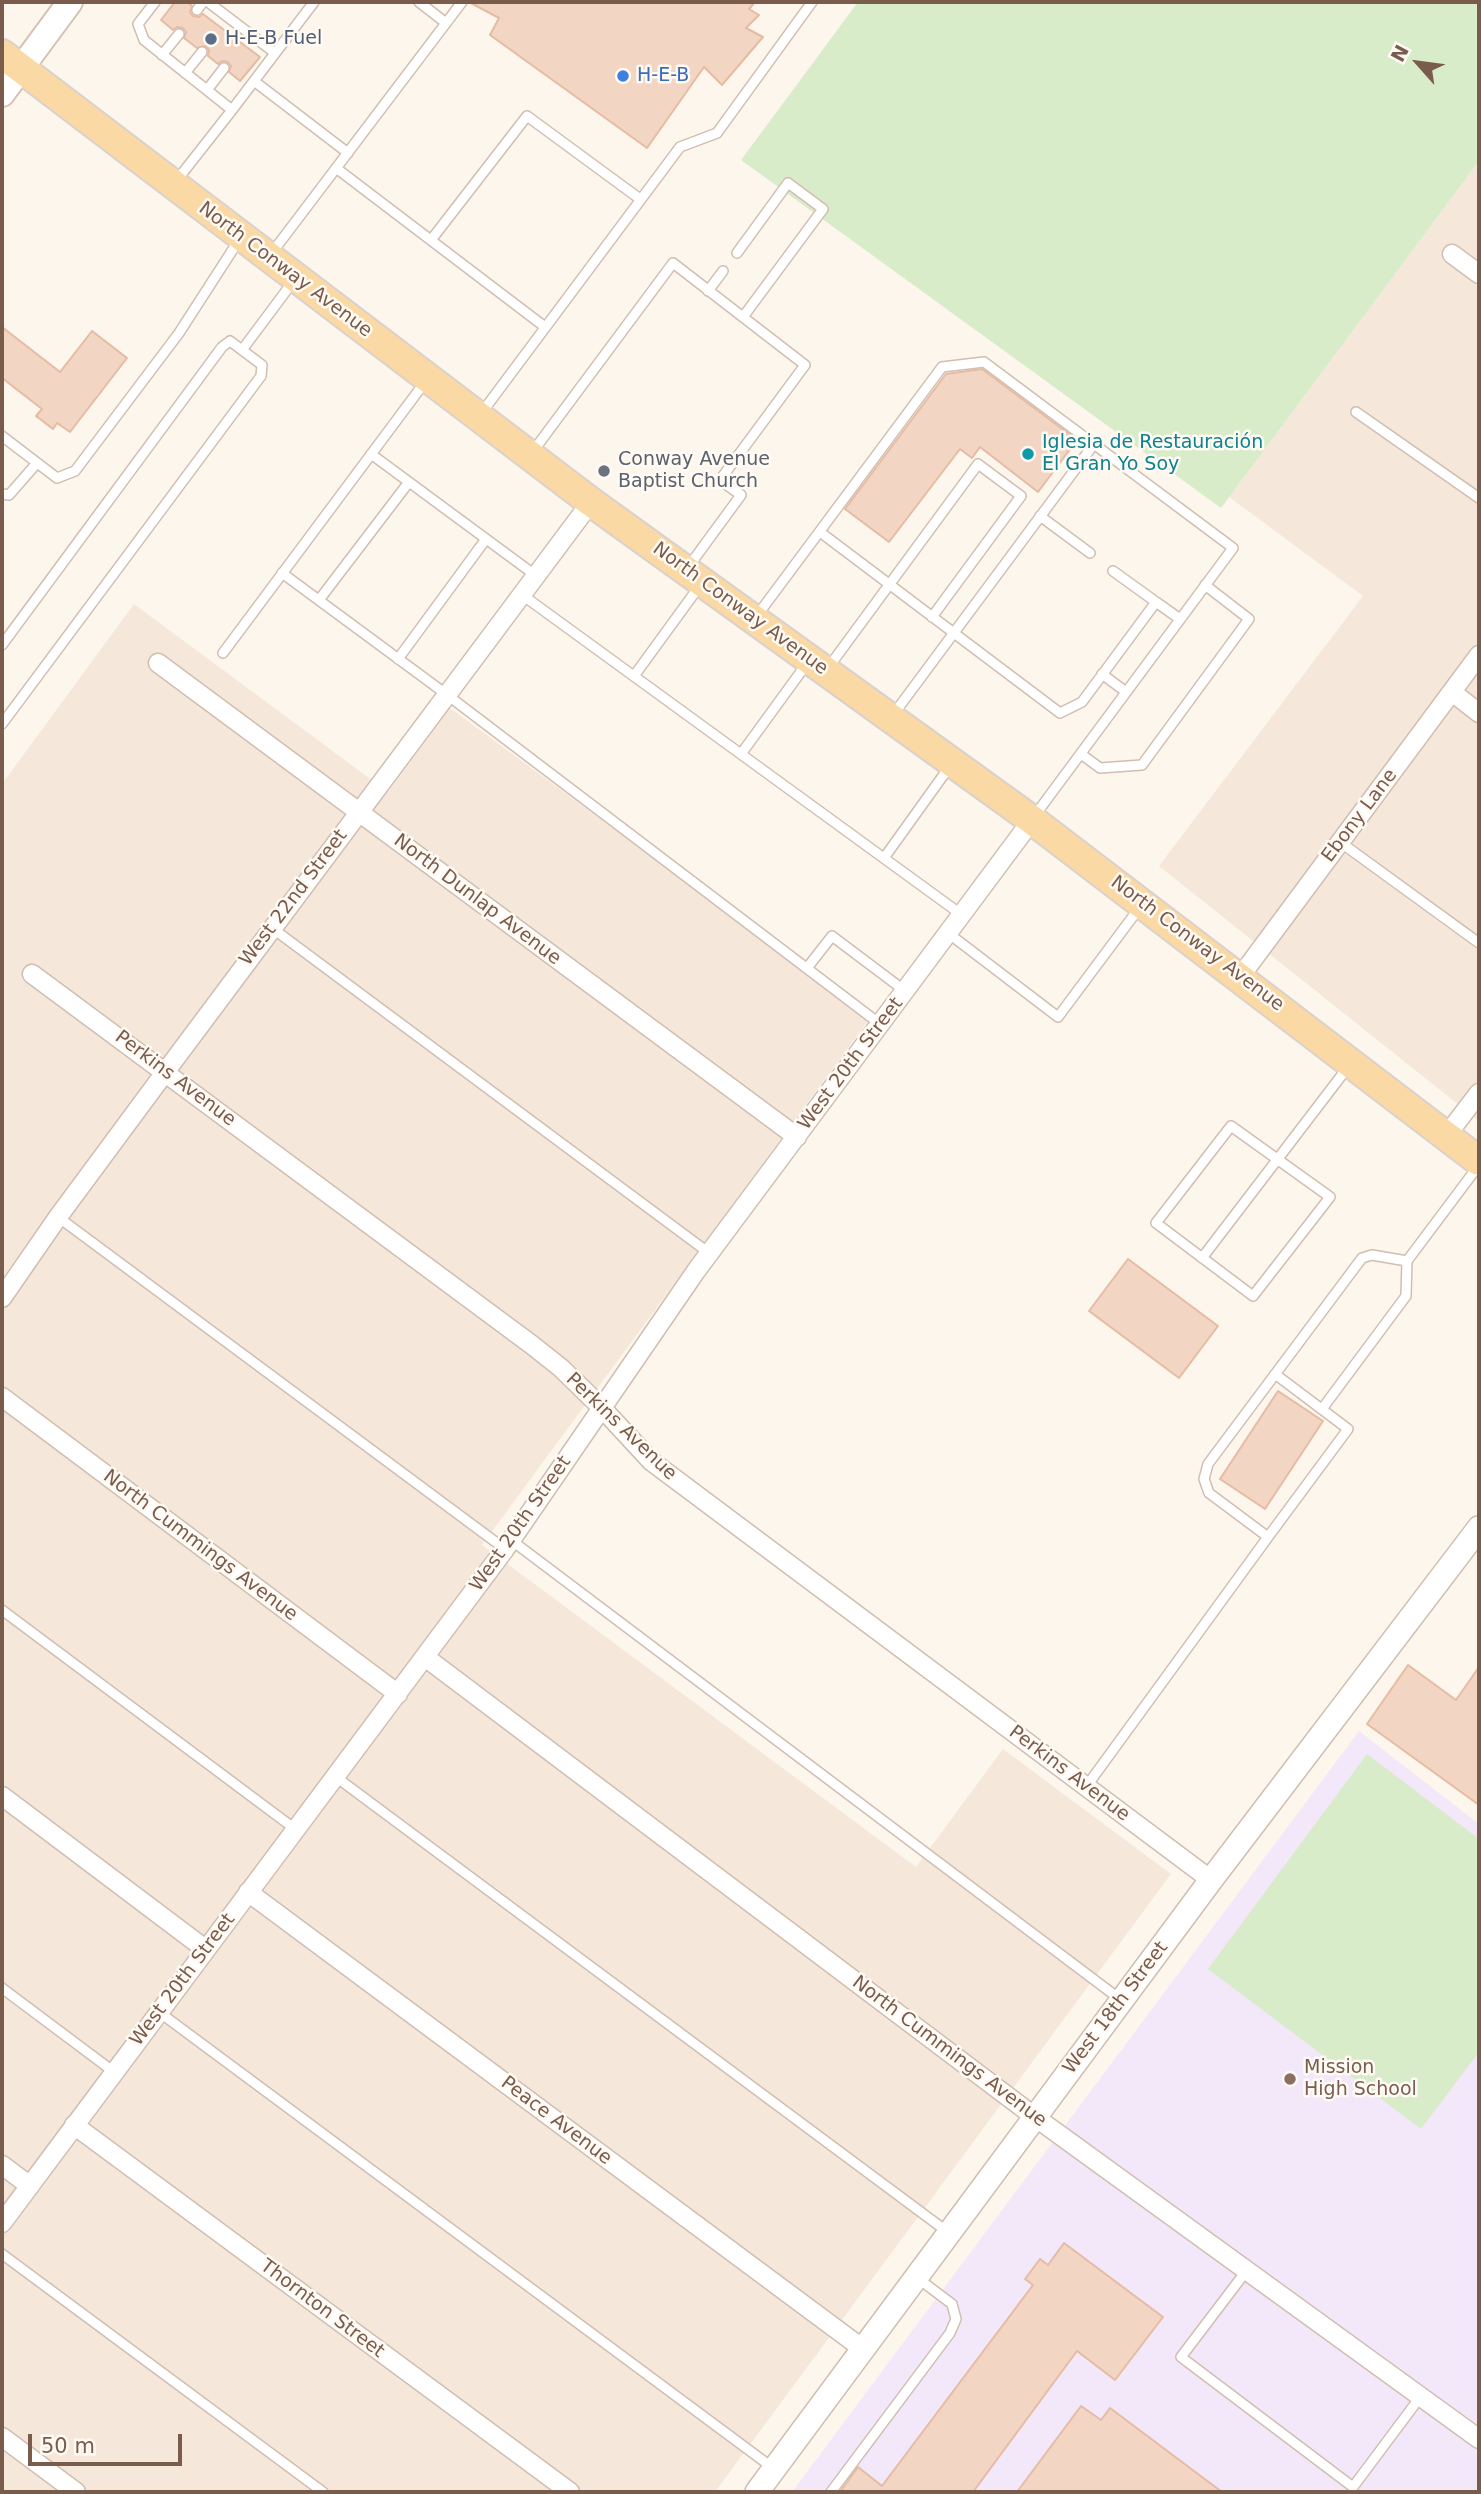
<!DOCTYPE html>
<meta charset="utf-8">
<style>
body{margin:0}
#map{position:relative;width:1481px;height:2494px;overflow:hidden;background:#fdf6ec;font-family:"DejaVu Sans",sans-serif}
canvas{display:block}
.frame{position:absolute;inset:0;border:4px solid #7a5c4d;pointer-events:none}
.north{position:absolute;left:1383px;top:28px;width:70px;height:70px;-webkit-text-stroke:5px #fffaf3;paint-order:stroke;rotate:298deg;font-size:19px;font-weight:700;line-height:28px;text-align:center;color:#7a5c4d}
.north::after{content:'';display:block;margin:auto;width:24px;height:32px;background:#7a5c4d;clip-path:polygon(50% 0,100% 100%,50% 72%,0 100%)}
.scale{position:absolute;left:28px;top:2434px;width:154px;height:32px;box-sizing:border-box;border:4px solid #7a5c4d;border-top:0;padding-left:9px;font-size:21px;line-height:24px;white-space:nowrap;color:#7a5c4d;-webkit-text-stroke:5px #fffaf3;paint-order:stroke}
</style>
<div id="map">
<canvas width="1481" height="2494"></canvas>
<div class="frame"></div>
<div class="north">N</div>
<div class="scale">50 m</div>
</div>
<script>
const ctx = document.querySelector('canvas').getContext('2d');
ctx.lineJoin = 'round';
function fill(path, color) {
  ctx.fillStyle = color;
  ctx.fill(path, 'evenodd');
}
function shape(rows) {
  const path = new Path2D();
  for (const r of rows) {
    path.moveTo(r[0], r[1]);
    for (let i = 2; i < r.length; i += 2) path.lineTo(r[i], r[i + 1]);
  }
  return path;
}
function strokePath(path, color, width, dash) {
  ctx.strokeStyle = color;
  ctx.lineWidth = width;
  ctx.lineCap = dash ? 'butt' : 'round';
  ctx.setLineDash(dash || []);
  ctx.stroke(path);
}
function write(font, color, halo, rows, align = 'center') {
  ctx.font = font + ' "DejaVu Sans",sans-serif';
  ctx.lineWidth = 5;
  ctx.setLineDash([]);
  ctx.textBaseline = 'middle';
  ctx.strokeStyle = halo;
  ctx.fillStyle = color;
  for (const [text, x, y, turn = 0] of rows) {
    ctx.save();
    ctx.translate(x, y);
    ctx.rotate((+turn || 0) * Math.PI / 180);
    ctx.textAlign = isNaN(turn) ? turn : align;
    if (halo) ctx.strokeText(text, 0, 0);
    ctx.fillText(text, 0, 0);
    ctx.restore();
  }
}
const residential = shape([
 [1479,161,1479,1121,1159,866,1363,596,1229,497],
 [134,604,388,792,450,708,870,1018,482,1545,916,1867,1003,1749,1171,1874,715,2492,2,2492,2,784]
]);
const education = shape([
 [1359,1731,1479,1824,1479,2492,792,2492]
]);
const green = shape([
 [858,2,1479,2,1479,161,1221,508,741,160],
 [1367,1754,1479,1839,1479,2052,1421,2129,1208,1969]
]);
const building = shape([
 [175,2,187,2,192,6,190,12,193,16,199,17,203,14,260,57,240,81,229,72,231,66,228,62,222,61,218,64,208,56,209,50,206,46,197,48,184,38,186,32,183,28,177,27,173,30,161,20,175,2],
 [469,2,755,2,749,9,759,15,746,28,763,37,722,85,704,67,647,148,490,35,499,18,469,2],
 [2,327,60,372,92,331,127,358,70,432,57,423,53,429,36,416,42,409,2,378,2,327],
 [982,369,1077,440,1038,492,980,447,972,458,960,449,889,542,845,509,946,374,982,369],
 [1128,1259,1218,1326,1179,1378,1089,1311,1128,1259],
 [1278,1391,1323,1421,1265,1509,1220,1479,1278,1391],
 [1408,1665,1456,1700,1479,1667,1479,1805,1367,1724,1408,1665],
 [1064,2243,1163,2317,1115,2380,1077,2351,973,2492,840,2492,858,2467,882,2486,1033,2285,1025,2279,1040,2259,1048,2265,1064,2243],
 [1081,2406,1101,2420,1110,2408,1222,2492,1017,2492,1081,2406]
]);
const service = shape([
 [155,2,138,24,144,40,232,110,314,2],
 [208,2,275,53],
 [419,2,446,23],
 [197,10,203,2],
 [162,55,179,34],
 [185,73,202,52],
 [254,81,348,153],
 [207,90,224,68],
 [336,168,545,327],
 [177,180,232,110],
 [431,240,527,116,640,199],
 [737,253,788,183,823,209,743,317],
 [271,254,462,2],
 [708,291,723,271],
 [242,350,295,279],
 [1356,412,1479,498],
 [480,415,680,147,717,133,812,2],
 [2,436,57,478,75,471,179,333,239,240],
 [371,454,535,575],
 [531,454,673,263,805,365,720,480,741,495,689,566],
 [2,494,9,495,37,463],
 [1040,516,1090,553],
 [820,532,1060,713,1082,702,1156,602,1180,619],
 [1113,571,1156,602],
 [282,573,446,694,880,1024],
 [521,594,962,915],
 [319,600,409,482],
 [756,617,942,367,984,362,1233,548,1033,818],
 [2,645,222,347,230,341,262,365,261,376,2,724],
 [223,653,425,382],
 [398,659,486,539],
 [828,668,978,464,1021,496,932,617],
 [1102,674,1126,692],
 [634,676,701,584],
 [893,715,1094,444],
 [741,754,808,662],
 [1081,754,1100,768,1142,765,1249,619,1205,585],
 [1340,842,1479,943],
 [884,858,950,766],
 [272,928,709,1253],
 [948,933,1058,1017,1140,907],
 [807,968,832,936,905,991],
 [1231,1126,1330,1197,1253,1296,1156,1223,1231,1126],
 [58,1217,505,1549],
 [1202,1258,1348,1067],
 [1275,1374,1348,1429,1268,1537,1209,1493,1204,1479,1208,1464,1362,1258,1372,1255,1407,1261],
 [1322,1409,1406,1296,1407,1261,1479,1165],
 [511,1540,1121,2000],
 [2,1610,295,1829],
 [336,1777,949,2233],
 [1086,1787,1268,1537],
 [2,1988,114,2072],
 [159,2012,773,2468],
 [2,2254,323,2492],
 [1247,2270,1181,2357,1353,2487,1421,2396],
 [831,2492,950,2333,956,2319,952,2304,916,2277]
]);
const minor = shape([
 [1452,254,1479,274],
 [158,663,797,1137],
 [1452,692,1479,713],
 [32,974,532,1345,561,1368,602,1408,651,1461,1211,1880],
 [1240,977,1479,655],
 [1446,1136,1479,1093],
 [2,1298,58,1217,166,1071,591,502],
 [2,1397,398,1694],
 [425,1657,1035,2117,1479,2439],
 [2,1796,205,1949],
 [248,1892,863,2349],
 [74,2125,570,2492],
 [2,2165,30,2186],
 [2,2223,505,1549,696,1271,1032,820],
 [2,2437,76,2492]
]);
const tertiary = shape([
 [757,2492,1211,1880,1479,1528]
]);
const secondary = shape([
 [2,94,70,2]
]);
const primary = shape([
 [2,54,591,502,1032,820,1479,1161]
]);
const markers = [
 [211,39,7,"#5c6f8a"],
 [623,76,7,"#3f7fe0"],
 [1028,454,7,"#0f9aa8"],
 [604,471,7,"#6b7280"],
 [1290,2079,7,"#8d6e63"]
];
const serviceNames = [
 ["H-E-B Fuel",225,39]
];
const shopNames = [
 ["H-E-B",637,76]
];
const streetNames = [
 ["North Conway Avenue",285,270,37],
 ["North Conway Avenue",740,609,36],
 ["Ebony Lane",1360,816,-53],
 ["West 22nd Street",294,898,-53],
 ["North Dunlap Avenue",477,900,37],
 ["North Conway Avenue",1197,944,37],
 ["West 20th Street",851,1064,-53],
 ["Perkins Avenue",175,1079,37],
 ["Perkins Avenue",621,1427,44],
 ["West 20th Street",521,1524,-55],
 ["North Cummings Avenue",200,1546,37],
 ["Perkins Avenue",1069,1774,37],
 ["West 20th Street",183,1980,-53],
 ["West 18th Street",1116,2008,-53],
 ["North Cummings Avenue",949,2052,37],
 ["Peace Avenue",556,2121,37],
 ["Thornton Street",322,2309,37]
];
const cultureNames = [
 ["Iglesia de Restauración",1042,443],
 ["El Gran Yo Soy",1042,465]
];
const worshipNames = [
 ["Conway Avenue",618,460],
 ["Baptist Church",618,482]
];
const educationNames = [
 ["Mission",1304,2068],
 ["High School",1304,2090]
];
fill(residential, '#f5e8da');
fill(education, '#f3e8fa');
fill(green, '#d8ecc9');
fill(building, '#f3d5c3');
strokePath(building, '#e6bba3', 2);
strokePath(service, '#d1beb0', 12);
strokePath(minor, '#d1beb0', 21);
strokePath(tertiary, '#d1beb0', 26);
strokePath(secondary, '#d6c0b0', 28);
strokePath(primary, '#dad1cd', 32);
strokePath(service, '#fff', 9);
strokePath(minor, '#fff', 18);
strokePath(tertiary, '#fff', 23);
strokePath(secondary, '#fff', 24);
strokePath(primary, '#fbd9a5', 28);
for (const [x, y, r, color] of markers) {
  const dot = new Path2D();
  dot.arc(x, y, r, 0, 2 * Math.PI);
  ctx.fillStyle = color;
  ctx.fill(dot);
  strokePath(dot, '#fffaf3', 2.5);
}
write('19px', '#4e5e75', '#fffaf3', serviceNames, 'left');
write('19px', '#366cbe', '#fffaf3', shopNames, 'left');
write('19px', '#7a5c4d', '#fffaf3', streetNames);
write('19px', '#0d838f', '#fffaf3', cultureNames, 'left');
write('19px', '#5b616d', '#fffaf3', worshipNames, 'left');
write('19px', '#785e54', '#fffaf3', educationNames, 'left');
</script>
